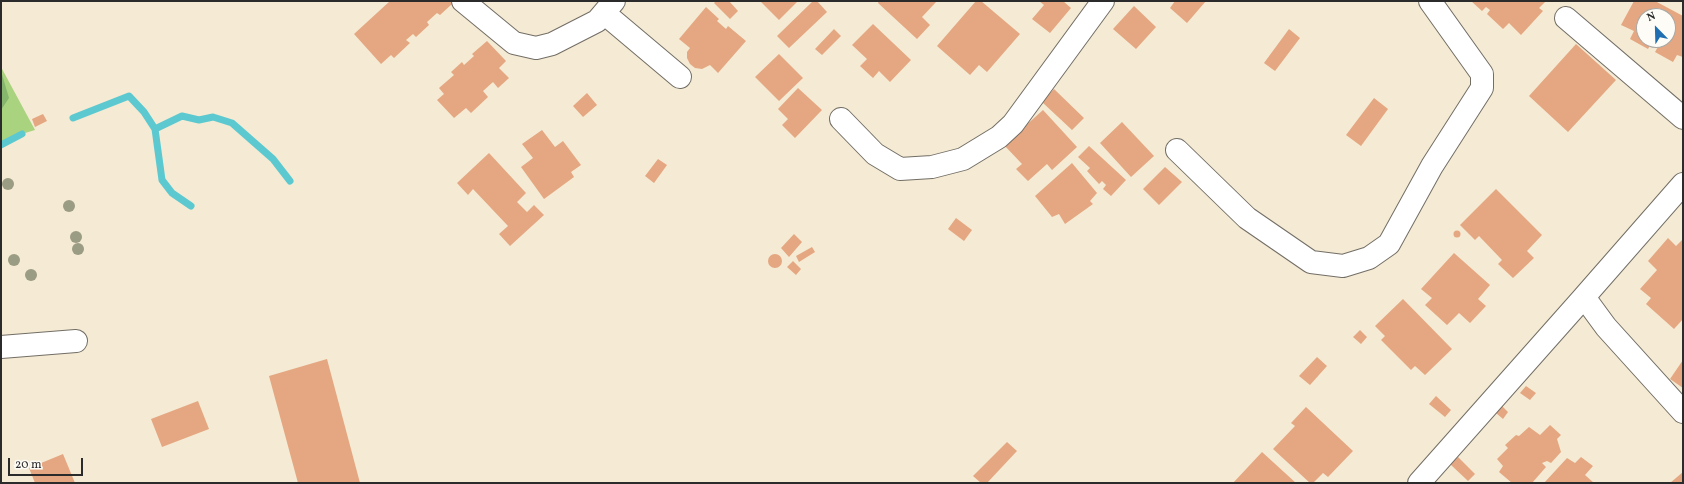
<!DOCTYPE html>
<style>
body{margin:0}
#map{position:relative;width:1684px;height:484px;overflow:hidden;background:#f5ead3;font-family:Vollkorn,serif}
canvas{display:block}
.frame{position:absolute;inset:0;border:2px solid #2b2b2b;pointer-events:none}
.north{position:absolute;left:1636px;top:8px;width:40px;height:40px;box-sizing:border-box;background:#fdfcf7;border:1px solid #a9a8a5;border-radius:50%;rotate:337deg;font-size:11px;font-weight:700;line-height:16px;text-align:center;color:#2b2b2b}
.north::after{content:'';display:block;margin:auto;width:14px;height:18px;background:#1f6fb2;clip-path:polygon(50% 0,100% 100%,50% 72%,0 100%)}
.scale{position:absolute;left:8px;top:458px;width:75px;height:18px;box-sizing:border-box;border:2px solid #2b2b2b;border-top:0;padding-left:5px;font-size:12px;line-height:14px;white-space:nowrap;color:#2b2b2b;-webkit-text-stroke:3px #fdfcf7;paint-order:stroke}
</style>
<div id="map">
<canvas width="1684" height="484"></canvas>
<div class="frame"></div>
<div class="north">N</div>
<div class="scale">20 m</div>
</div>
<script>
const ctx = document.querySelector('canvas').getContext('2d');
ctx.lineJoin = 'round';
function fill(path, color) {
  ctx.fillStyle = color;
  ctx.fill(path, 'evenodd');
}
function shape(rows) {
  const path = new Path2D();
  for (const r of rows) {
    if (r.length === 3) {
      path.moveTo(r[0] + r[2], r[1]);
      path.arc(r[0], r[1], r[2], 0, 2 * Math.PI);
      continue;
    }
    path.moveTo(r[0], r[1]);
    for (let i = 2; i < r.length; i += 2) path.lineTo(r[i], r[i + 1]);
  }
  return path;
}
function strokePath(path, color, width, dash) {
  ctx.strokeStyle = color;
  ctx.lineWidth = width;
  ctx.lineCap = dash ? 'butt' : 'round';
  ctx.setLineDash(dash || []);
  ctx.stroke(path);
}
const green = shape([
 [1,67,35,130,22,134,1,145]
]);
const forest = shape([
 [1,71,9,98,1,110]
]);
const stream = shape([
 [73,118,129,96,144,112,155,129,162,180,172,193,191,206],
 [155,129,182,116,199,120,213,117,232,123,273,159,290,181],
 [1,145,22,134]
]);
const building = shape([
 [390,1,450,1,452,4,440,15,437,13,427,22,429,25,416,37,413,34,406,40,410,43,394,58,391,55,381,64,354,34],
 [716,1,729,1,738,11,730,19,714,3],
 [760,1,798,1,779,20],
 [813,1,817,1,827,12,789,48,777,36],
 [879,1,937,1,922,17,930,25,917,39,878,3],
 [976,1,981,1,1020,34,987,72,979,65,970,75,937,46],
 [1039,1,1063,1,1071,8,1050,33,1032,19,1044,5],
 [1175,1,1206,1,1187,23,1170,8],
 [1471,1,1546,1,1539,8,1543,11,1521,35,1509,23,1503,29,1487,14,1490,10,1486,7,1482,11],
 [1634,1,1655,1,1683,16,1683,57,1677,55,1673,62,1655,52,1659,45,1652,42,1648,49,1630,39,1634,31,1621,25],
 [1644,16,1668,16,1668,40,1644,40],
 [1134,6,1156,27,1136,49,1113,29],
 [706,7,719,19,717,21,726,29,728,26,746,41,718,73,710,65,702,69,695,68,690,64,687,58,687,52,690,48,679,39],
 [873,24,911,60,890,82,879,71,873,78,860,66,867,59,852,45],
 [834,29,841,36,822,55,815,49],
 [1289,29,1300,38,1275,71,1264,63],
 [487,41,506,61,499,68,509,78,498,88,493,82,483,91,488,97,471,113,466,108,454,118,437,100,444,94,439,88,454,75,451,72,462,62,464,65,474,56,472,54],
 [1576,44,1616,80,1568,132,1529,96],
 [779,54,803,78,779,101,755,77],
 [798,88,822,110,795,138,782,125,788,119,778,109],
 [1054,89,1084,118,1072,130,1042,102],
 [587,93,597,105,583,117,573,106],
 [1374,98,1388,109,1361,146,1346,135],
 [1043,110,1077,147,1052,170,1047,164,1028,181,1016,169,1022,164,1004,145],
 [43,114,47,121,35,127,32,119],
 [1122,122,1154,156,1131,177,1100,143],
 [542,130,555,147,563,141,581,165,571,172,574,177,544,199,521,167,533,158,522,144],
 [1089,146,1126,180,1111,196,1103,189,1106,185,1102,181,1099,184,1087,171,1090,168,1078,157],
 [489,153,526,193,517,202,527,212,534,205,544,215,510,246,499,234,508,226,473,189,468,195,457,183],
 [658,159,667,165,654,183,645,176],
 [1072,163,1097,193,1090,201,1093,204,1065,224,1059,214,1052,217,1035,196],
 [1165,167,1182,182,1159,205,1143,189],
 [1496,189,1542,235,1527,251,1534,258,1513,278,1498,264,1502,260,1479,236,1475,240,1460,225],
 [956,218,972,230,964,241,948,229],
 [1457,234,3.5],
 [794,234,802,242,789,257,781,248],
 [1668,238,1676,246,1683,239,1683,319,1674,329,1646,304,1651,298,1640,289,1657,270,1648,261],
 [812,247,815,252,799,262,796,256],
 [1454,253,1490,285,1478,299,1486,306,1470,323,1459,313,1447,325,1425,305,1432,298,1421,289],
 [775,261,7],
 [793,261,801,269,796,275,787,267],
 [1403,299,1452,349,1425,375,1415,366,1411,370,1381,340,1385,336,1375,326],
 [1360,330,1367,337,1361,344,1353,337],
 [1317,357,1327,366,1310,385,1299,376],
 [327,359,360,483,298,483,269,376],
 [1683,360,1683,388,1670,379],
 [1526,386,1536,393,1530,400,1520,393],
 [1436,396,1451,410,1445,417,1429,404],
 [198,401,209,429,162,447,151,419],
 [1502,406,1508,412,1503,419,1496,413],
 [1306,407,1353,451,1328,477,1323,473,1313,483,1310,483,1273,449,1295,426,1291,423],
 [1550,425,1561,435,1557,439,1561,452,1551,463,1547,461,1542,463,1546,467,1532,483,1512,483,1499,472,1503,466,1497,459,1508,448,1505,445,1516,435,1519,436,1529,427,1540,435],
 [1007,442,1017,451,987,483,981,483,973,476],
 [1262,452,1296,483,1233,483],
 [63,454,75,483,35,483,29,468],
 [1458,457,1475,474,1468,481,1450,464],
 [1581,457,1593,466,1585,475,1594,483,1544,483,1567,458,1575,463],
 [1683,472,1683,483,1670,483]
]);
const minor = shape([
 [463,1,514,43,536,48,552,44,597,21,614,1],
 [604,13,680,77],
 [1566,18,1683,118],
 [841,119,875,154,900,169,932,167,963,159,999,137,1013,124,1103,1],
 [1177,150,1247,218,1311,262,1343,266,1369,258,1389,244,1432,166,1482,88,1482,74,1430,1],
 [1683,184,1584,297,1606,327,1683,412],
 [1,347,76,341],
 [1419,483,1584,297]
]);
const trees = [
 [8,184],
 [69,206],
 [76,237],
 [78,249],
 [14,260],
 [31,275]
];
fill(green, '#a9d37f');
fill(forest, '#86b56e');
strokePath(stream, '#5cc9d0', 7);
fill(building, '#e4a781');
strokePath(minor, '#726e66', 24);
strokePath(minor, '#fff', 22);
ctx.fillStyle = '#9b9c84';
for (const [x, y] of trees) {
  ctx.beginPath();
  ctx.arc(x, y, 6, 0, 2 * Math.PI);
  ctx.fill();
}
</script>
